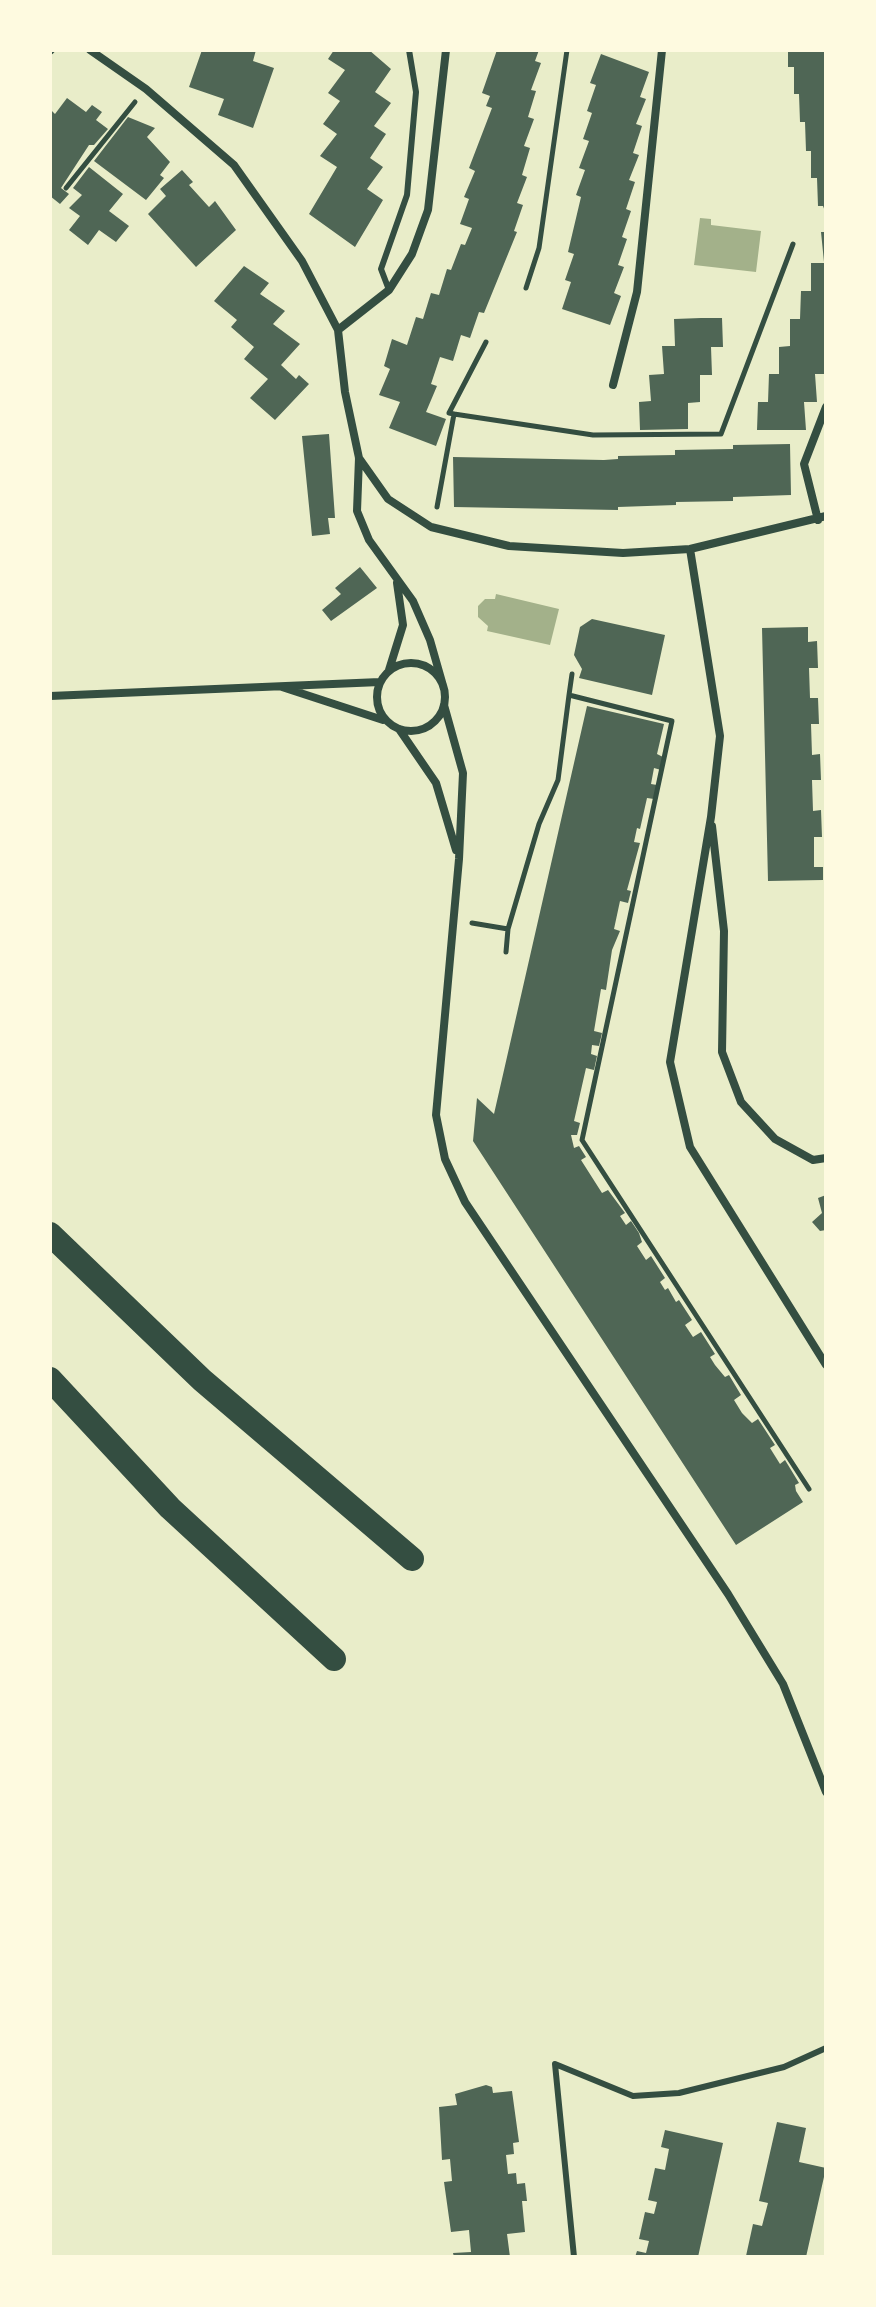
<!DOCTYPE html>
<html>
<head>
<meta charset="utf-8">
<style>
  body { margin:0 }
  #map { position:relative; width:876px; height:2307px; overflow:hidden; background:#e9edc9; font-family:"DejaVu Sans",sans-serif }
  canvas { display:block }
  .frame { position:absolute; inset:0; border:52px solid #fefae0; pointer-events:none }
</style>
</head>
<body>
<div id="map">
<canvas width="876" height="2307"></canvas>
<div class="frame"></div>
</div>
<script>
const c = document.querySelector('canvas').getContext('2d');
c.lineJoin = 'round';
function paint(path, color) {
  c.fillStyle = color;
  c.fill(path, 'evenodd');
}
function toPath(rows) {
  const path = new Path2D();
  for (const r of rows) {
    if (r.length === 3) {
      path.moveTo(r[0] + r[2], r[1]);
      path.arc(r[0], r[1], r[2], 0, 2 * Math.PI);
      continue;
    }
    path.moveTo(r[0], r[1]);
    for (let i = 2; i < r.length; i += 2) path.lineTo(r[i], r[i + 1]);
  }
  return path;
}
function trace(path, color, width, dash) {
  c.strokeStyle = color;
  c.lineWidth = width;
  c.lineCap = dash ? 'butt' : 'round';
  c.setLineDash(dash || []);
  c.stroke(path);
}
const water = toPath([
  [700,218,711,219,711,225,761,231,756,272,694,265],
  [496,594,559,609,550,645,487,631,488,626,478,617,478,606,485,599,495,599]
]);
const building = toPath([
  [202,50,256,50,253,61,274,68,253,128,218,115,224,99,189,87],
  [334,50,369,50,391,69,375,92,391,103,374,126,386,134,370,158,383,167,367,189,383,200,355,247,309,214,337,167,320,156,337,134,323,124,340,101,328,93,345,70,328,59],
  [497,50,539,50,535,61,541,63,531,90,536,91,528,117,534,119,524,146,530,148,522,175,527,177,517,203,523,205,514,231,517,232,484,313,479,312,470,338,461,335,453,361,440,357,431,384,437,386,426,412,446,419,436,446,389,428,400,402,379,395,390,369,384,366,392,339,407,345,416,317,423,319,431,293,439,295,447,269,451,270,461,244,465,245,472,228,460,224,469,199,464,197,475,171,469,168,492,108,486,106,490,96,482,93],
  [788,50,826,50,826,214,823,206,818,206,817,178,811,178,811,151,806,151,805,122,800,122,799,94,794,94,794,67,788,67],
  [601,54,649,72,640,97,646,99,636,124,642,126,633,153,639,155,629,180,635,182,626,209,631,211,622,237,627,239,618,265,624,267,614,293,621,296,610,325,562,309,571,282,565,280,574,254,568,252,581,197,576,195,585,170,579,168,589,141,583,139,592,113,587,111,596,85,590,83],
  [67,98,86,112,92,105,102,112,96,120,108,129,94,145,89,145,61,188,69,194,60,204,50,196,50,109,55,114],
  [128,117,155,128,147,137,170,162,160,175,164,178,146,200,94,161],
  [89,167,123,194,109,211,129,226,116,242,99,230,88,245,69,230,80,216,69,208,82,195,73,188],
  [182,170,193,182,189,185,209,207,215,201,236,230,196,267,148,214,166,196,160,189],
  [821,232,826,232,826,262,824,262],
  [811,263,826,263,826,374,815,374,817,402,804,402,806,430,757,430,758,402,768,402,769,374,779,374,779,347,790,346,790,319,800,319,801,291,811,291],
  [244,266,269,283,260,294,285,311,273,324,300,344,281,365,296,379,299,375,309,384,275,420,250,398,268,379,244,359,254,347,231,327,237,320,214,301],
  [701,318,722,318,723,347,711,347,712,375,700,375,700,402,688,403,688,429,640,430,639,402,651,401,649,375,664,374,662,346,675,346,674,319],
  [329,434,335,518,328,518,330,534,312,536,302,436],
  [790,444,791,495,733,497,733,501,676,502,676,505,618,507,618,510,454,507,453,457,604,460,618,459,618,456,675,455,675,450,733,449,733,445],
  [360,567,377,588,331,621,322,610,341,594,335,588],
  [592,619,665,635,652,695,579,678,582,669,574,655,580,627],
  [808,627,808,642,817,641,818,668,809,668,810,698,818,698,819,724,811,724,812,755,820,754,821,780,812,780,813,811,821,810,822,837,814,837,814,867,823,867,823,880,768,881,762,628],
  [587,706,664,724,657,754,663,757,661,770,654,768,651,784,657,785,654,799,647,798,640,829,637,828,634,842,640,843,627,890,631,891,628,903,620,901,614,929,620,931,612,950,606,990,601,989,594,1031,602,1033,599,1046,592,1045,591,1054,597,1056,594,1070,586,1068,574,1121,580,1123,577,1135,571,1135,574,1148,579,1146,586,1157,581,1160,602,1193,608,1190,625,1213,620,1216,626,1225,631,1221,639,1233,642,1242,637,1246,646,1260,651,1256,665,1278,660,1282,665,1290,668,1288,676,1302,679,1300,692,1320,685,1325,693,1337,701,1332,715,1354,710,1357,715,1365,725,1377,729,1375,741,1395,734,1400,742,1413,752,1423,758,1419,775,1445,770,1448,780,1464,785,1460,799,1483,795,1485,796,1491,803,1502,736,1545,473,1141,477,1098,494,1114],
  [826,1195,826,1230,820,1231,812,1222,822,1213,818,1198],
  [486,2085,492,2087,493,2093,512,2091,519,2142,513,2143,514,2154,506,2155,508,2174,516,2173,517,2184,525,2183,527,2201,522,2201,525,2232,507,2234,510,2257,454,2257,453,2253,471,2252,469,2230,451,2232,444,2182,452,2181,450,2159,442,2160,439,2107,457,2105,455,2094],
  [777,2122,806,2128,799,2162,826,2168,806,2257,746,2256,753,2224,762,2226,768,2203,759,2201],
  [665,2130,723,2143,698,2257,635,2257,637,2251,646,2253,649,2241,639,2239,645,2212,654,2214,657,2202,648,2200,655,2168,665,2170,669,2149,661,2147]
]);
const path = toPath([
  [66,188,135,102],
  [526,288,539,248,567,50],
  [454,414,449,413,486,342],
  [437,507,454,414,593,435,721,434,793,244],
  [569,695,572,674],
  [472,923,508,929,539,824,558,780,569,695,672,721,582,1140,809,1489],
  [506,952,508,929]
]);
const service = toPath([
  [389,290,381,269,407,195,416,92,409,50],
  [574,2257,555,2064,633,2096,679,2093,784,2067,826,2048]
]);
const minor = toPath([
  [90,50,146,89,234,165,302,261,338,330,345,392,359,458,357,511,369,540,413,601,430,640,444,689],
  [50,51,51,50],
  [338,330,389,290,412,254,428,210,446,50],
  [613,385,637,292,662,50],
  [359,458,388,499,431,527,509,546,623,553,690,549,826,516],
  [818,520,804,464,826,407],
  [690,549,720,736,711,817,670,1062,690,1147,826,1365],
  [411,697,34],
  [389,670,403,625,397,583],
  [282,687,383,720],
  [50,696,380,682],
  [444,705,463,773,459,859,436,1115,445,1159,465,1202,728,1594,783,1684,826,1792],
  [399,729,436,783,456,850],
  [712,826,724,931,722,1052,741,1102,775,1139,813,1160,826,1158]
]);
const motorway = toPath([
  [50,1234,202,1380,412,1559],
  [50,1379,170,1508,334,1659]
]);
paint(water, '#a3b18a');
paint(building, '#4f6655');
trace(path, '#344e41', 5);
trace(service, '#344e41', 6);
trace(minor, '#344e41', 8);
trace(motorway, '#344e41', 24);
</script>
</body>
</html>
